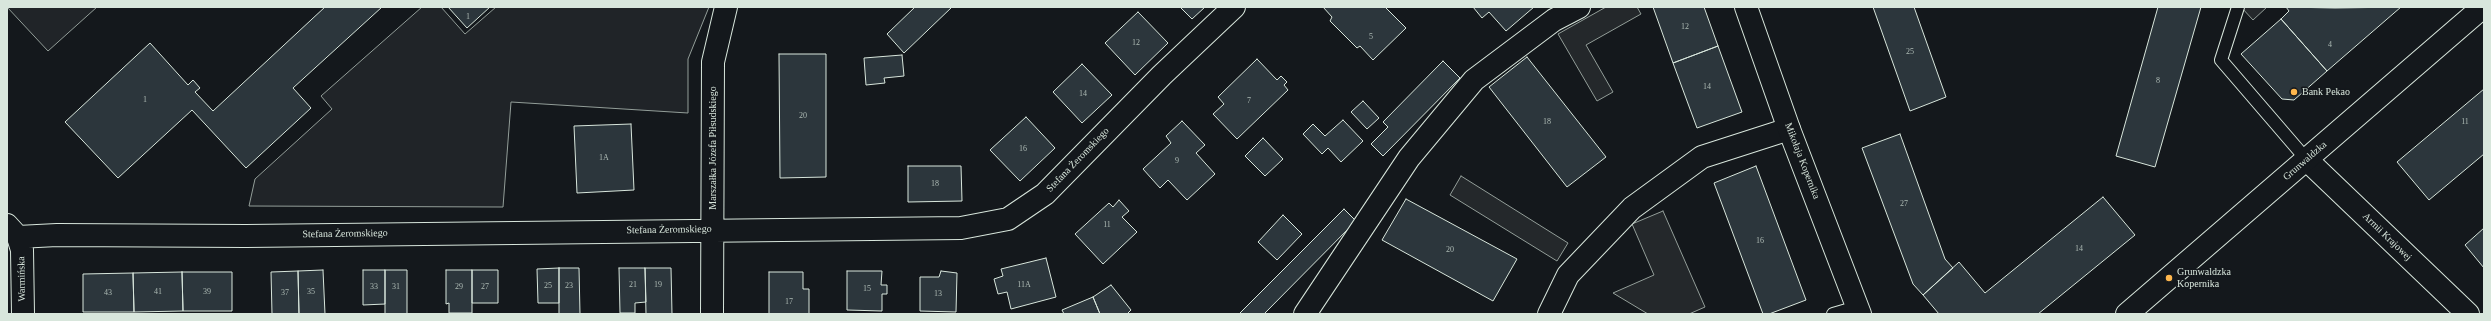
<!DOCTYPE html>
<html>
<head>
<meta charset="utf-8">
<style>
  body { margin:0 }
  #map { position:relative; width:2491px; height:321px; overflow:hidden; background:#14181c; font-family:Georgia,serif }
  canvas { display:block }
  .frame { position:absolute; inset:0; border:8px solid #d8e6dc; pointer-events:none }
</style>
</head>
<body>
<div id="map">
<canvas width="2491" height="321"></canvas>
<div class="frame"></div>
</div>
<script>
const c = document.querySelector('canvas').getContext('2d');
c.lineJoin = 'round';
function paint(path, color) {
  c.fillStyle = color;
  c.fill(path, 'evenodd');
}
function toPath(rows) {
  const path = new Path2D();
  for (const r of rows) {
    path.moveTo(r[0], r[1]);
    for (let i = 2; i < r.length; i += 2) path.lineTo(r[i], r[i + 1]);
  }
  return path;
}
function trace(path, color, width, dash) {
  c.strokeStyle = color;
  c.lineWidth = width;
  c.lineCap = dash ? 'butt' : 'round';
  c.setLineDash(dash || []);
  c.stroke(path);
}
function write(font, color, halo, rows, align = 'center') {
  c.font = font + ' Georgia,serif';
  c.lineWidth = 3;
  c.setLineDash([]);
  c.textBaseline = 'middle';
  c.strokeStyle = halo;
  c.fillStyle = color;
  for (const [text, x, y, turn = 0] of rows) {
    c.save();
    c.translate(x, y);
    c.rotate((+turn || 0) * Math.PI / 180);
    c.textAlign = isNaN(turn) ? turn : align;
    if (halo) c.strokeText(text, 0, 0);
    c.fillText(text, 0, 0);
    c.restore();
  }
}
const green = toPath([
  [7,7,97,7,48,51,7,7],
  [422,7,441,7,465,34,496,7,709,7,688,59,688,113,511,102,503,207,249,206,255,179,332,109,321,96,422,7]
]);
const parking = toPath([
  [1606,7,1637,7,1641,14,1586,45,1613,92,1597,101,1558,34,1606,7],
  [2241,7,2267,7,2253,20,2241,7],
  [1461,176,1568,243,1557,261,1450,195,1461,176],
  [1663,211,1705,307,1689,314,1648,314,1613,293,1654,275,1632,224,1663,211]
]);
const building = toPath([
  [325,7,382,7,293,88,311,108,246,168,192,110,118,178,65,122,150,43,188,85,193,80,200,88,195,92,213,111,325,7],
  [448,7,490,7,467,28,448,7],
  [915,7,952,7,904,53,887,34,915,7],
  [1180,7,1205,7,1192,19,1180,7],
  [1323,7,1385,7,1406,28,1373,60,1360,46,1357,48,1330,21,1332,17,1323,7],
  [1473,7,1534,7,1506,31,1489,12,1482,18,1473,7],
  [1653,7,1704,7,1718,46,1673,63,1653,7],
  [1873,7,1914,7,1946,97,1910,111,1873,7],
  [2158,7,2201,7,2155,167,2116,156,2158,7],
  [2286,7,2335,8,2401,7,2327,71,2281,19,2289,11,2286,7],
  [1138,12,1168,43,1135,75,1105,43,1138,12],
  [2281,19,2327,71,2294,100,2282,99,2241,54,2281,19],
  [1718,46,1742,112,1697,128,1673,63,1718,46],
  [779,54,826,54,826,177,780,178,779,54],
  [902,55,904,76,884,78,885,83,866,85,864,58,902,55],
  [1527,57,1606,157,1567,187,1489,87,1527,57],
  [1257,59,1277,80,1281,76,1287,82,1284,85,1288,90,1237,139,1213,114,1224,104,1218,97,1257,59],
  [1443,61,1460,78,1383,156,1371,144,1388,127,1383,122,1443,61],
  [1082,64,1112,95,1082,123,1053,92,1082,64],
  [2484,89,2484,154,2429,200,2397,162,2484,89],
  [1363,101,1379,118,1367,129,1351,112,1363,101],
  [1026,117,1055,148,1020,181,990,150,1026,117],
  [1343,120,1363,141,1341,162,1328,148,1322,154,1303,134,1313,124,1325,136,1343,120],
  [1182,121,1205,145,1196,153,1215,174,1187,200,1168,180,1160,188,1143,169,1171,143,1166,136,1182,121],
  [631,124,634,190,577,193,574,126,631,124],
  [1900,134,1945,259,1953,268,1923,295,1913,284,1862,148,1900,134],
  [1263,138,1283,159,1265,176,1245,156,1263,138],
  [908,166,961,166,962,201,908,202,908,166],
  [1756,166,1806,300,1769,314,1763,314,1714,183,1756,166],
  [2103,197,2135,235,2038,314,1939,314,1923,295,1959,262,1985,293,2103,197],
  [1406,199,1517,259,1493,301,1382,240,1406,199],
  [1119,200,1129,211,1122,217,1137,232,1103,264,1075,234,1109,203,1113,207,1119,200],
  [1344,209,1356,221,1264,314,1239,314,1344,209],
  [1283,215,1302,234,1277,260,1258,242,1283,215],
  [2484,228,2484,268,2465,245,2484,228],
  [1046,258,1056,297,1011,309,1007,292,998,294,994,279,1003,276,1001,269,1046,258],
  [559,268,579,268,580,314,559,314,559,268],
  [559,268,559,303,538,303,537,269,559,268],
  [619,268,645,268,646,302,635,303,635,313,620,313,619,268],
  [645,268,671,268,672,314,646,314,645,268],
  [323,270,325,314,299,314,298,271,323,270],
  [363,270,385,270,385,304,363,305,363,270],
  [385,270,407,270,407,314,385,314,385,270],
  [446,270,472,270,472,313,449,313,449,303,446,304,446,270],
  [472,270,498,270,498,303,472,303,472,270],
  [298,271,299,314,272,314,271,272,298,271],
  [847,271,882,271,881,285,887,285,887,294,882,294,882,311,847,310,847,271],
  [941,271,957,273,956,312,920,311,920,277,939,277,941,271],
  [182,272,232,272,232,311,183,311,182,272],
  [182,272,183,311,134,312,133,273,182,272],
  [769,272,803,272,803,289,809,289,809,314,769,314,769,272],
  [133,273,134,312,83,312,83,274,133,273],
  [1111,285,1131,310,1127,314,1100,314,1093,297,1111,285],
  [1093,297,1100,314,1064,314,1062,310,1093,297]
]);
const service = toPath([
  [2238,7,2221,60,2307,160],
  [1833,314,1857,307]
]);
const minor = toPath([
  [2307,160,2468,314],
  [7,225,18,237,22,250,23,314],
  [18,237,57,235,246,236,961,228,1008,219,1045,194,1162,75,1234,7],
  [712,314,713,62,726,7],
  [1305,314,1409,158,1474,80,1554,20,1579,7],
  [1549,314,1568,275,1632,208,1702,157,1789,129]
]);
const tertiary = toPath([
  [1746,7,1789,129,1860,314],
  [2127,314,2483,7]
]);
const markers = [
  [2294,92,4,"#ffb74d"],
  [2169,278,4,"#ffb74d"]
];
const numberNames = [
  ["1",468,17],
  ["12",1685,27],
  ["5",1371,37],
  ["12",1136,43],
  ["4",2330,45],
  ["25",1910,52],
  ["8",2158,81],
  ["14",1707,87],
  ["14",1083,94],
  ["1",145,100],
  ["7",1249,101],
  ["20",803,116],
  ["18",1547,122],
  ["11",2465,122],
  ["16",1023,149],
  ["1A",604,158],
  ["9",1177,161],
  ["18",935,184],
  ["27",1904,204],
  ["11",1107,225],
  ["16",1760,241],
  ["14",2079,249],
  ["20",1450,250],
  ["21",633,285],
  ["19",658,285],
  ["11A",1024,285],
  ["25",548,286],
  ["23",569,286],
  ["33",374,287],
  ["31",396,287],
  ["29",459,287],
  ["27",485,287],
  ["15",867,289],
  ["41",158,292],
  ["39",207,292],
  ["35",311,292],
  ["43",108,293],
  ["37",285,293],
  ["13",938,294],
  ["17",789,302]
];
const poiNames = [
  ["Bank Pekao",2302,92],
  ["Grunwaldzka",2177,272],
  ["Kopernika",2177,284]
];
const streetNames = [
  ["Marszałka Józefa Piłsudskiego",713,148,-90],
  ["Stefana Żeromskiego",1078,160,-46],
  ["Mikołaja Kopernika",1802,161,69],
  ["Grunwaldzka",2305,161,-41],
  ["Stefana Żeromskiego",669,230,-1],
  ["Stefana Żeromskiego",345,234,-1],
  ["Armii Krajowej",2387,237,44],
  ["Warmińska",22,279,-91]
];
paint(green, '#202428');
trace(green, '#939e99', 1);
paint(parking, '#24282b');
trace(parking, '#939e99', 1);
paint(building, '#2c363c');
trace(building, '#d8e6dc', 1);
trace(service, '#d8e6dc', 14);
trace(minor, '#d8e6dc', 24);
trace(tertiary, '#d8e6dc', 24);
trace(service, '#14181c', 12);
trace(minor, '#14181c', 22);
trace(tertiary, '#14181c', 22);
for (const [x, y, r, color] of markers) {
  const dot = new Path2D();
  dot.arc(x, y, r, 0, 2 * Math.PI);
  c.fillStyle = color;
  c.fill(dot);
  trace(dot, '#14181c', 1.5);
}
write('8px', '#adbab4', null, numberNames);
write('10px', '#d8e6dc', '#14181c', poiNames, 'left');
write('10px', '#d8e6dc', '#14181c', streetNames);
</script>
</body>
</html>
